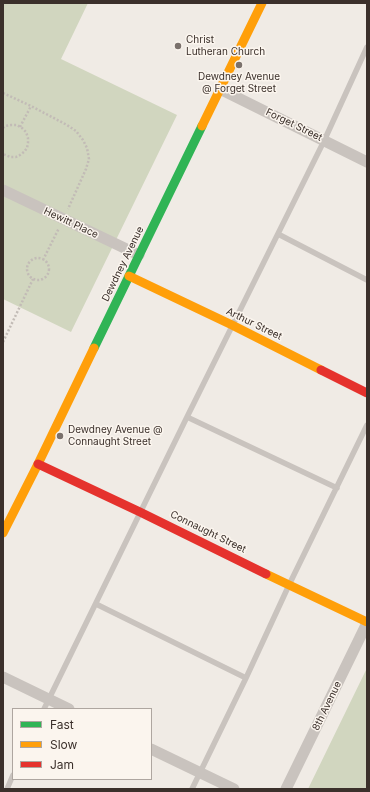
<!DOCTYPE html>
<html>
<head>
<meta charset="utf-8">
<style>
  body { margin:0 }
  #map { position:relative; width:370px; height:792px; overflow:hidden; background:#f0ebe5; font-family:Inter,sans-serif }
  canvas { display:block }
  .frame { position:absolute; inset:0; border:4px solid #3b302b; pointer-events:none }
  .legend { position:absolute; left:12px; top:708px; width:140px; height:72px; box-sizing:border-box; background:#fbf5ee; border:1px solid #aea6a0; margin:0; padding:5px 7px; list-style:none; font-size:12px; color:#3b302b }
  .legend li { display:flex; align-items:center; gap:8px; height:20px }
  .legend b { width:20px; border:1px solid #aea6a0 }
</style>
</head>
<body>
<div id="map">
<canvas width="370" height="792"></canvas>
<div class="frame"></div>
<ul class="legend">
<li><b style="height:5px;background:#30b455"></b>Fast</li>
<li><b style="height:5px;background:#ff9f0a"></b>Slow</li>
<li><b style="height:5px;background:#e5322d"></b>Jam</li>
</ul>
</div>
<script>
const c = document.querySelector('canvas').getContext('2d');
c.lineJoin = 'round';
function paint(path, color) {
  c.fillStyle = color;
  c.fill(path, 'evenodd');
}
function toPath(rows) {
  const path = new Path2D();
  for (const r of rows) {
    if (r.length === 3) {
      path.moveTo(r[0] + r[2], r[1]);
      path.arc(r[0], r[1], r[2], 0, 2 * Math.PI);
      continue;
    }
    path.moveTo(r[0], r[1]);
    for (let i = 2; i < r.length; i += 2) path.lineTo(r[i], r[i + 1]);
  }
  return path;
}
function trace(path, color, width, dash) {
  c.strokeStyle = color;
  c.lineWidth = width;
  c.lineCap = dash ? 'butt' : 'round';
  c.setLineDash(dash || []);
  c.stroke(path);
}
function write(font, color, halo, rows, align = 'center') {
  c.font = font + ' Inter,sans-serif';
  c.lineWidth = 3;
  c.setLineDash([]);
  c.textBaseline = 'middle';
  c.strokeStyle = halo;
  c.fillStyle = color;
  for (const [text, x, y, turn = 0] of rows) {
    c.save();
    c.translate(x, y);
    c.rotate((+turn || 0) * Math.PI / 180);
    c.textAlign = isNaN(turn) ? turn : align;
    if (halo) c.strokeText(text, 0, 0);
    c.fillText(text, 0, 0);
    c.restore();
  }
}
const green = toPath([
  [3,3,88,3,61,59,177,115,71,332,3,299],
  [367,668,367,789,308,789]
]);
const path = toPath([
  [3,93,31,106,67,125,76,131,83,140,87,148,89,159,86,169,68,209],
  [20,127,31,106],
  [3,128,5,126,11,125,17,125,22,128,26,132,28,138,28,143,27,148,24,152,20,155,16,157,10,157,3,154],
  [38,269,11],
  [43,260,59,228],
  [3,342,33,279]
]);
const lane = toPath([
  [278,234,367,280],
  [187,417,337,488],
  [96,604,246,678],
  [44,709,187,417,324,141,367,47],
  [7,789,13,775],
  [192,789,246,678,289,585,367,425]
]);
const street = toPath([
  [220,89,367,162],
  [3,190,139,255],
  [3,677,69,709],
  [151,749,234,789],
  [286,789,367,623]
]);
const fast = toPath([
  [94,348,202,126]
]);
const slow = toPath([
  [202,126,262,3],
  [129,276,232,325,321,370],
  [3,533,38,464,94,348],
  [266,574,367,622]
]);
const jam = toPath([
  [321,370,367,393],
  [38,464,140,512,266,574]
]);
const markers = [
  [178,46,4,"#7a716c"],
  [239,65,4,"#7a716c"],
  [60,436,4,"#7a716c"]
];
const poiNames = [
  ["Christ",186,40],
  ["Lutheran Church",186,52],
  ["Dewdney Avenue",239,77,"center"],
  ["@ Forget Street",239,89,"center"],
  ["Dewdney Avenue @",68,430],
  ["Connaught Street",68,442]
];
const streetNames = [
  ["Forget Street",294,125,26],
  ["Hewitt Place",71,223,25],
  ["Dewdney Avenue",123,264,-64],
  ["Arthur Street",254,324,26],
  ["Connaught Street",208,532,26],
  ["8th Avenue",327,706,-64]
];
paint(green, '#d1d6bf');
trace(path, '#c2bbb6', 2.5, [2, 2]);
trace(lane, '#c9c3be', 5.5);
trace(street, '#c9c3be', 11);
trace(fast, '#30b455', 9);
trace(slow, '#ff9f0a', 9);
trace(jam, '#e5322d', 9);
for (const [x, y, r, color] of markers) {
  const dot = new Path2D();
  dot.arc(x, y, r, 0, 2 * Math.PI);
  c.fillStyle = color;
  c.fill(dot);
  trace(dot, '#fbf5ee', 1.5);
}
write('10px', '#3b302b', '#fbf5ee', poiNames, 'left');
write('10px', '#3b302b', '#fbf5ee', streetNames);
</script>
</body>
</html>
